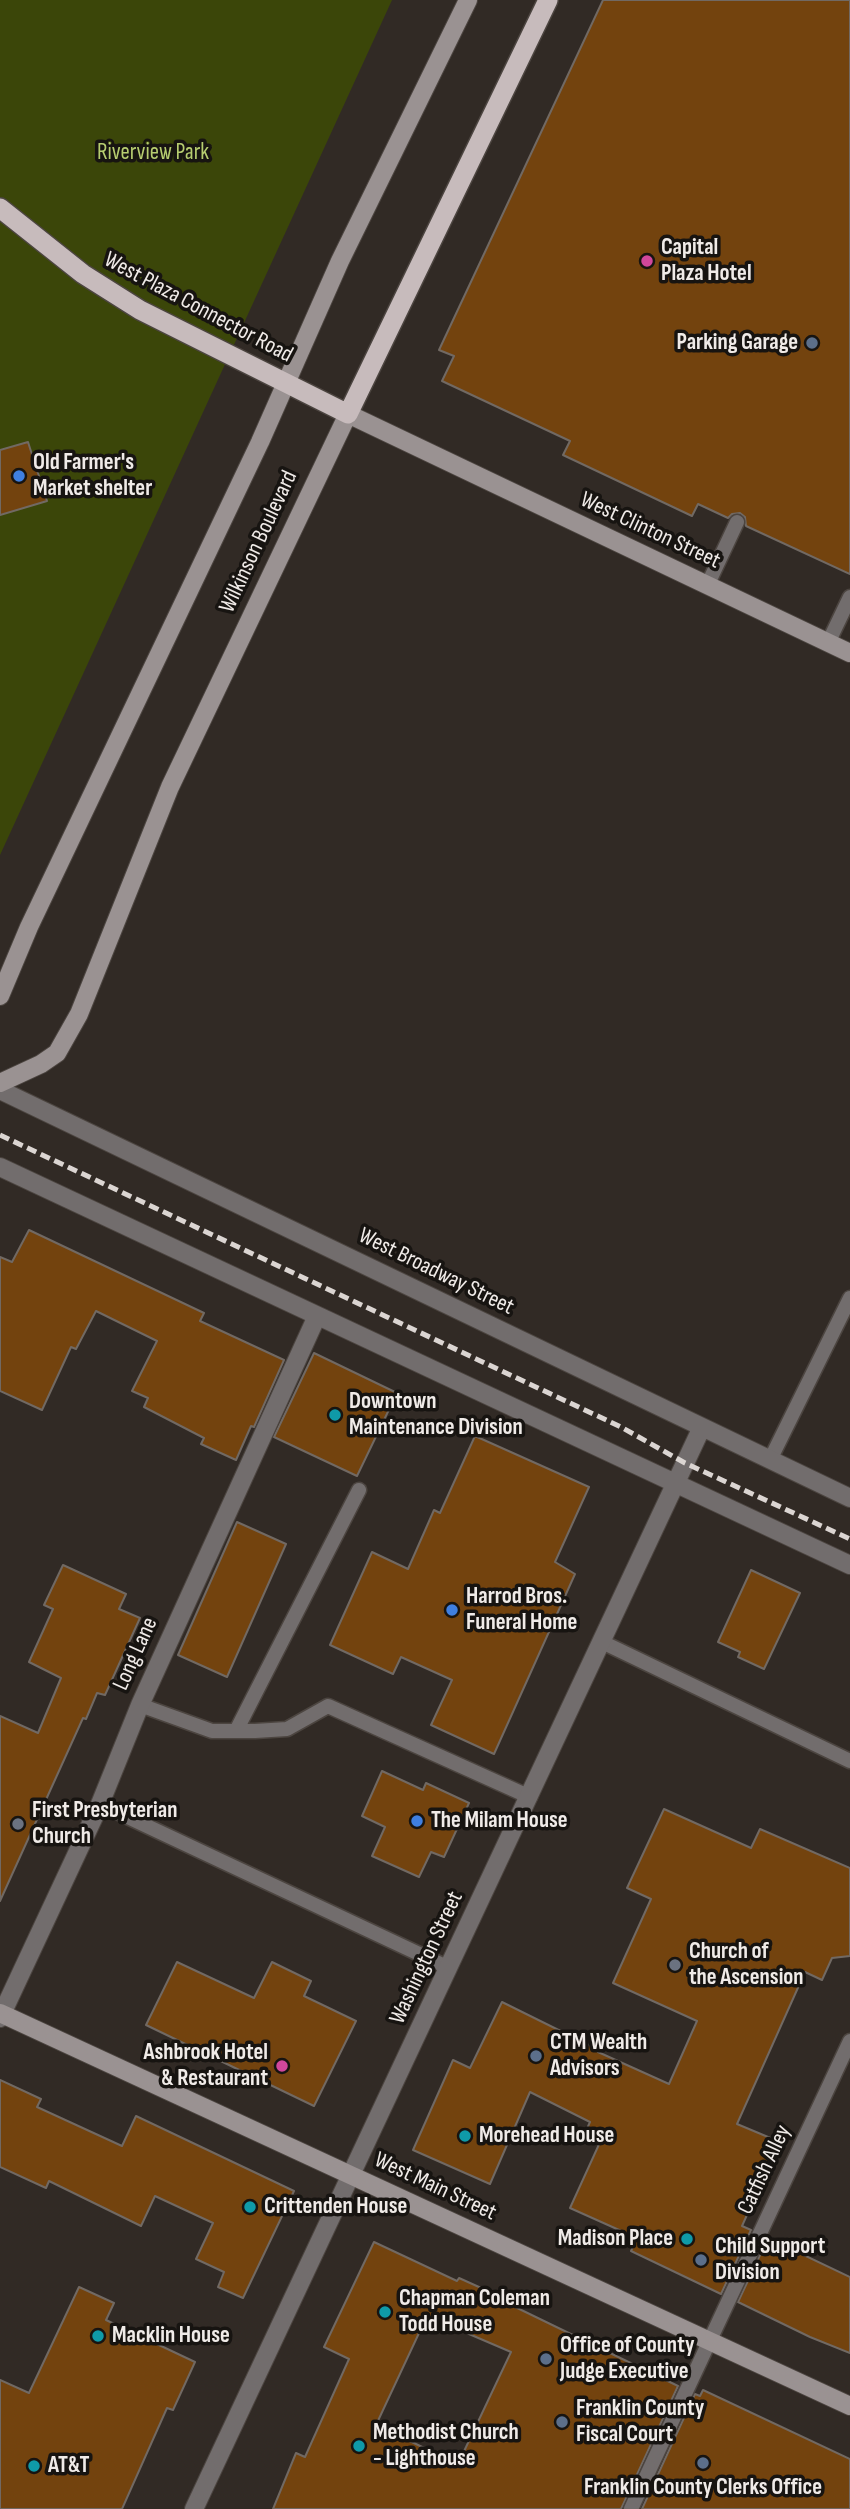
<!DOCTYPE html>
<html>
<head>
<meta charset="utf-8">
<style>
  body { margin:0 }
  canvas { display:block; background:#312a25 }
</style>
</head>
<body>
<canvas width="850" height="2509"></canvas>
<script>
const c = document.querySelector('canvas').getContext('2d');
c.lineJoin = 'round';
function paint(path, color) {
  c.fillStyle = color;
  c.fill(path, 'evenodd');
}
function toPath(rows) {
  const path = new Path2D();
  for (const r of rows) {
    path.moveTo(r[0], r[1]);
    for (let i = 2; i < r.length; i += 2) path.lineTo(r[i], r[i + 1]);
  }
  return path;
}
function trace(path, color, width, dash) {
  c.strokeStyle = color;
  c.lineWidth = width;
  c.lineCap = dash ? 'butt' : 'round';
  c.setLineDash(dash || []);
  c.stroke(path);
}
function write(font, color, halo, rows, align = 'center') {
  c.font = font + ' "Sofia Sans Condensed",sans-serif';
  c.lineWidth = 7;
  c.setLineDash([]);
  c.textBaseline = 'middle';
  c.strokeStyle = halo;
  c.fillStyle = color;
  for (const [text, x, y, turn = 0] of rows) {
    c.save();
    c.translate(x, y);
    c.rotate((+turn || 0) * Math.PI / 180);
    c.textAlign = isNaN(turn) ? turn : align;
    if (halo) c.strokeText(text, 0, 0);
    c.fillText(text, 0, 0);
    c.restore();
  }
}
const green = toPath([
  [0,0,392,0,0,855]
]);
const building = toPath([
  [603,0,850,0,850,574,746,526,745,517,740,513,732,514,728,518,698,504,692,516,563,455,570,441,442,381,454,356,439,350,603,0],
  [28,442,47,501,0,515,0,450,28,442],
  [29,1230,204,1313,200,1321,284,1360,254,1427,251,1426,236,1460,201,1444,204,1438,144,1407,148,1398,132,1391,157,1341,96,1311,76,1349,71,1347,42,1410,0,1391,0,1257,12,1262,29,1230],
  [314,1353,397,1393,357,1476,274,1437,314,1353],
  [475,1436,589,1487,555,1562,575,1574,494,1754,431,1725,452,1680,401,1657,393,1674,330,1645,372,1552,408,1569,434,1510,440,1513,475,1436],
  [237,1522,286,1544,227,1677,178,1655,237,1522],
  [63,1565,126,1594,119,1609,140,1618,105,1695,97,1693,86,1719,83,1718,0,1901,0,1716,38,1733,61,1678,29,1662,53,1609,44,1605,63,1565],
  [751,1570,800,1593,764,1669,738,1657,740,1652,718,1642,751,1570],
  [382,1771,423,1790,426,1783,469,1803,444,1857,431,1852,419,1877,372,1856,385,1827,362,1816,382,1771],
  [664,1809,751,1848,760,1829,850,1868,850,1956,832,1958,822,1980,805,1972,737,2124,780,2142,742,2226,751,2230,721,2294,631,2251,637,2238,570,2208,601,2140,585,2133,590,2122,530,2092,490,2184,413,2150,453,2060,470,2068,502,2002,599,2050,598,2052,669,2084,697,2021,613,1983,651,1899,627,1888,664,1809],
  [177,1962,254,1998,272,1962,311,1981,304,1996,356,2021,314,2106,146,2025,177,1962],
  [0,2080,41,2099,37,2107,122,2146,136,2116,294,2191,243,2298,218,2287,224,2272,196,2259,213,2223,155,2196,141,2226,49,2181,46,2188,0,2167,0,2080],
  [768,2238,850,2277,850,2353,810,2337,738,2302,768,2238],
  [374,2242,457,2281,459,2278,510,2301,509,2304,678,2386,621,2509,273,2509,296,2453,305,2457,349,2359,324,2347,374,2242],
  [427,2316,511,2352,458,2464,376,2425,427,2316],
  [79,2287,114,2303,106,2320,195,2362,173,2410,167,2408,122,2509,0,2509,0,2380,29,2393,79,2287],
  [703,2390,850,2459,850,2509,642,2509,695,2394,700,2396,703,2390]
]);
const service = toPath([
  [707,586,737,522],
  [828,643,850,597],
  [770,1460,850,1298],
  [602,1642,850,1761],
  [140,1705,212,1731,255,1731,287,1729,328,1706,530,1797],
  [236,1731,359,1490],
  [100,1804,449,1968],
  [631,2509,850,2041]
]);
const minor = toPath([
  [0,1090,850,1498],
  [0,1167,850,1565],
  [0,2018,100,1804,140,1705,317,1316],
  [194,2509,702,1427]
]);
const secondary = toPath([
  [0,996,29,927,260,442,340,261,468,0],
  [0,1083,41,1064,57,1053,79,1014,170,787,348,414,850,653],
  [0,2013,850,2406]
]);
const trunk = toPath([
  [0,208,83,274,140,310,348,414,548,0]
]);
const rail = toPath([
  [0,1135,621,1427,685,1463,850,1539]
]);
const markers = [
  [647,261,7,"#d1479c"],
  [812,343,7,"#5c6f8a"],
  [19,476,7,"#3f7fe0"],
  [335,1415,7,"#0f9aa8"],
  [452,1610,7,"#3f7fe0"],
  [417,1821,7,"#3f7fe0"],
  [18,1824,7,"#6b7280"],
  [675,1965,7,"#6b7280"],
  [536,2056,7,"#5c6f8a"],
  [282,2066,7,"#d1479c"],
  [465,2136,7,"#0f9aa8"],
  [250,2207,7,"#0f9aa8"],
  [687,2239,7,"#0f9aa8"],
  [701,2260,7,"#5c6f8a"],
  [385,2312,7,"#0f9aa8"],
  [98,2336,7,"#0f9aa8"],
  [546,2359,7,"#5c6f8a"],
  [562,2422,7,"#5c6f8a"],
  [359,2446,7,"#0f9aa8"],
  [703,2463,7,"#5c6f8a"],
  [34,2466,7,"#0f9aa8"]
];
const parkNames = [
  ["Riverview Park",153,153]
];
const poiNames = [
  ["Capital",661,248],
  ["Plaza Hotel",661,274],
  ["Parking Garage",798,343,"right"],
  ["Old Farmer's",33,463],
  ["Market shelter",33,489],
  ["Downtown",349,1402],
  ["Maintenance Division",349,1428],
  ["Harrod Bros.",466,1597],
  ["Funeral Home",466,1623],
  ["First Presbyterian",32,1811],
  ["Church",32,1837],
  ["The Milam House",431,1821],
  ["Church of",689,1952],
  ["the Ascension",689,1978],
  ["CTM Wealth",550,2043],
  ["Advisors",550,2069],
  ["Ashbrook Hotel",268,2053,"right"],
  ["& Restaurant",268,2079,"right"],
  ["Morehead House",479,2136],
  ["Crittenden House",264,2207],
  ["Madison Place",673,2239,"right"],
  ["Child Support",715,2247],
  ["Division",715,2273],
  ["Chapman Coleman",399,2299],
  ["Todd House",399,2325],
  ["Macklin House",112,2336],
  ["Office of County",560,2346],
  ["Judge Executive",560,2372],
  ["Franklin County",576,2409],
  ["Fiscal Court",576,2435],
  ["Methodist Church",373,2433],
  ["- Lighthouse",373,2459],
  ["AT&T",48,2466],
  ["Franklin County Clerks Office",703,2488,"center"]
];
const streetNames = [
  ["West Plaza Connector Road",198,308,28],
  ["West Clinton Street",650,531,25],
  ["Wilkinson Boulevard",259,542,-65],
  ["West Broadway Street",436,1272,26],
  ["Long Lane",136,1654,-66],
  ["Washington Street",427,1958,-65],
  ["Catfish Alley",765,2170,-65],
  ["West Main Street",435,2187,25]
];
paint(green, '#3b4609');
paint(building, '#73430e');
trace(building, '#716963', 2);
trace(service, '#4c4540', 17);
trace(minor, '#4c4540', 20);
trace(secondary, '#4c4540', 20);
trace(trunk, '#4c4540', 22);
trace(service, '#726d6d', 14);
trace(minor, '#726d6d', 18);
trace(secondary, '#9a9292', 18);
trace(trunk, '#c7bbbc', 19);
trace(rail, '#dbd5d2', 5, [10, 5]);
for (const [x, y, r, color] of markers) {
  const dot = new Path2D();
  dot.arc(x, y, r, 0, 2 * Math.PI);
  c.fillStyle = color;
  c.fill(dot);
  trace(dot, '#171411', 2.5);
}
write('23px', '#b7cd70', '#171411', parkNames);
write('bold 23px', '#f0ebe8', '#171411', poiNames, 'left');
write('23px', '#f0ebe8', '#171411', streetNames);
</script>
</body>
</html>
